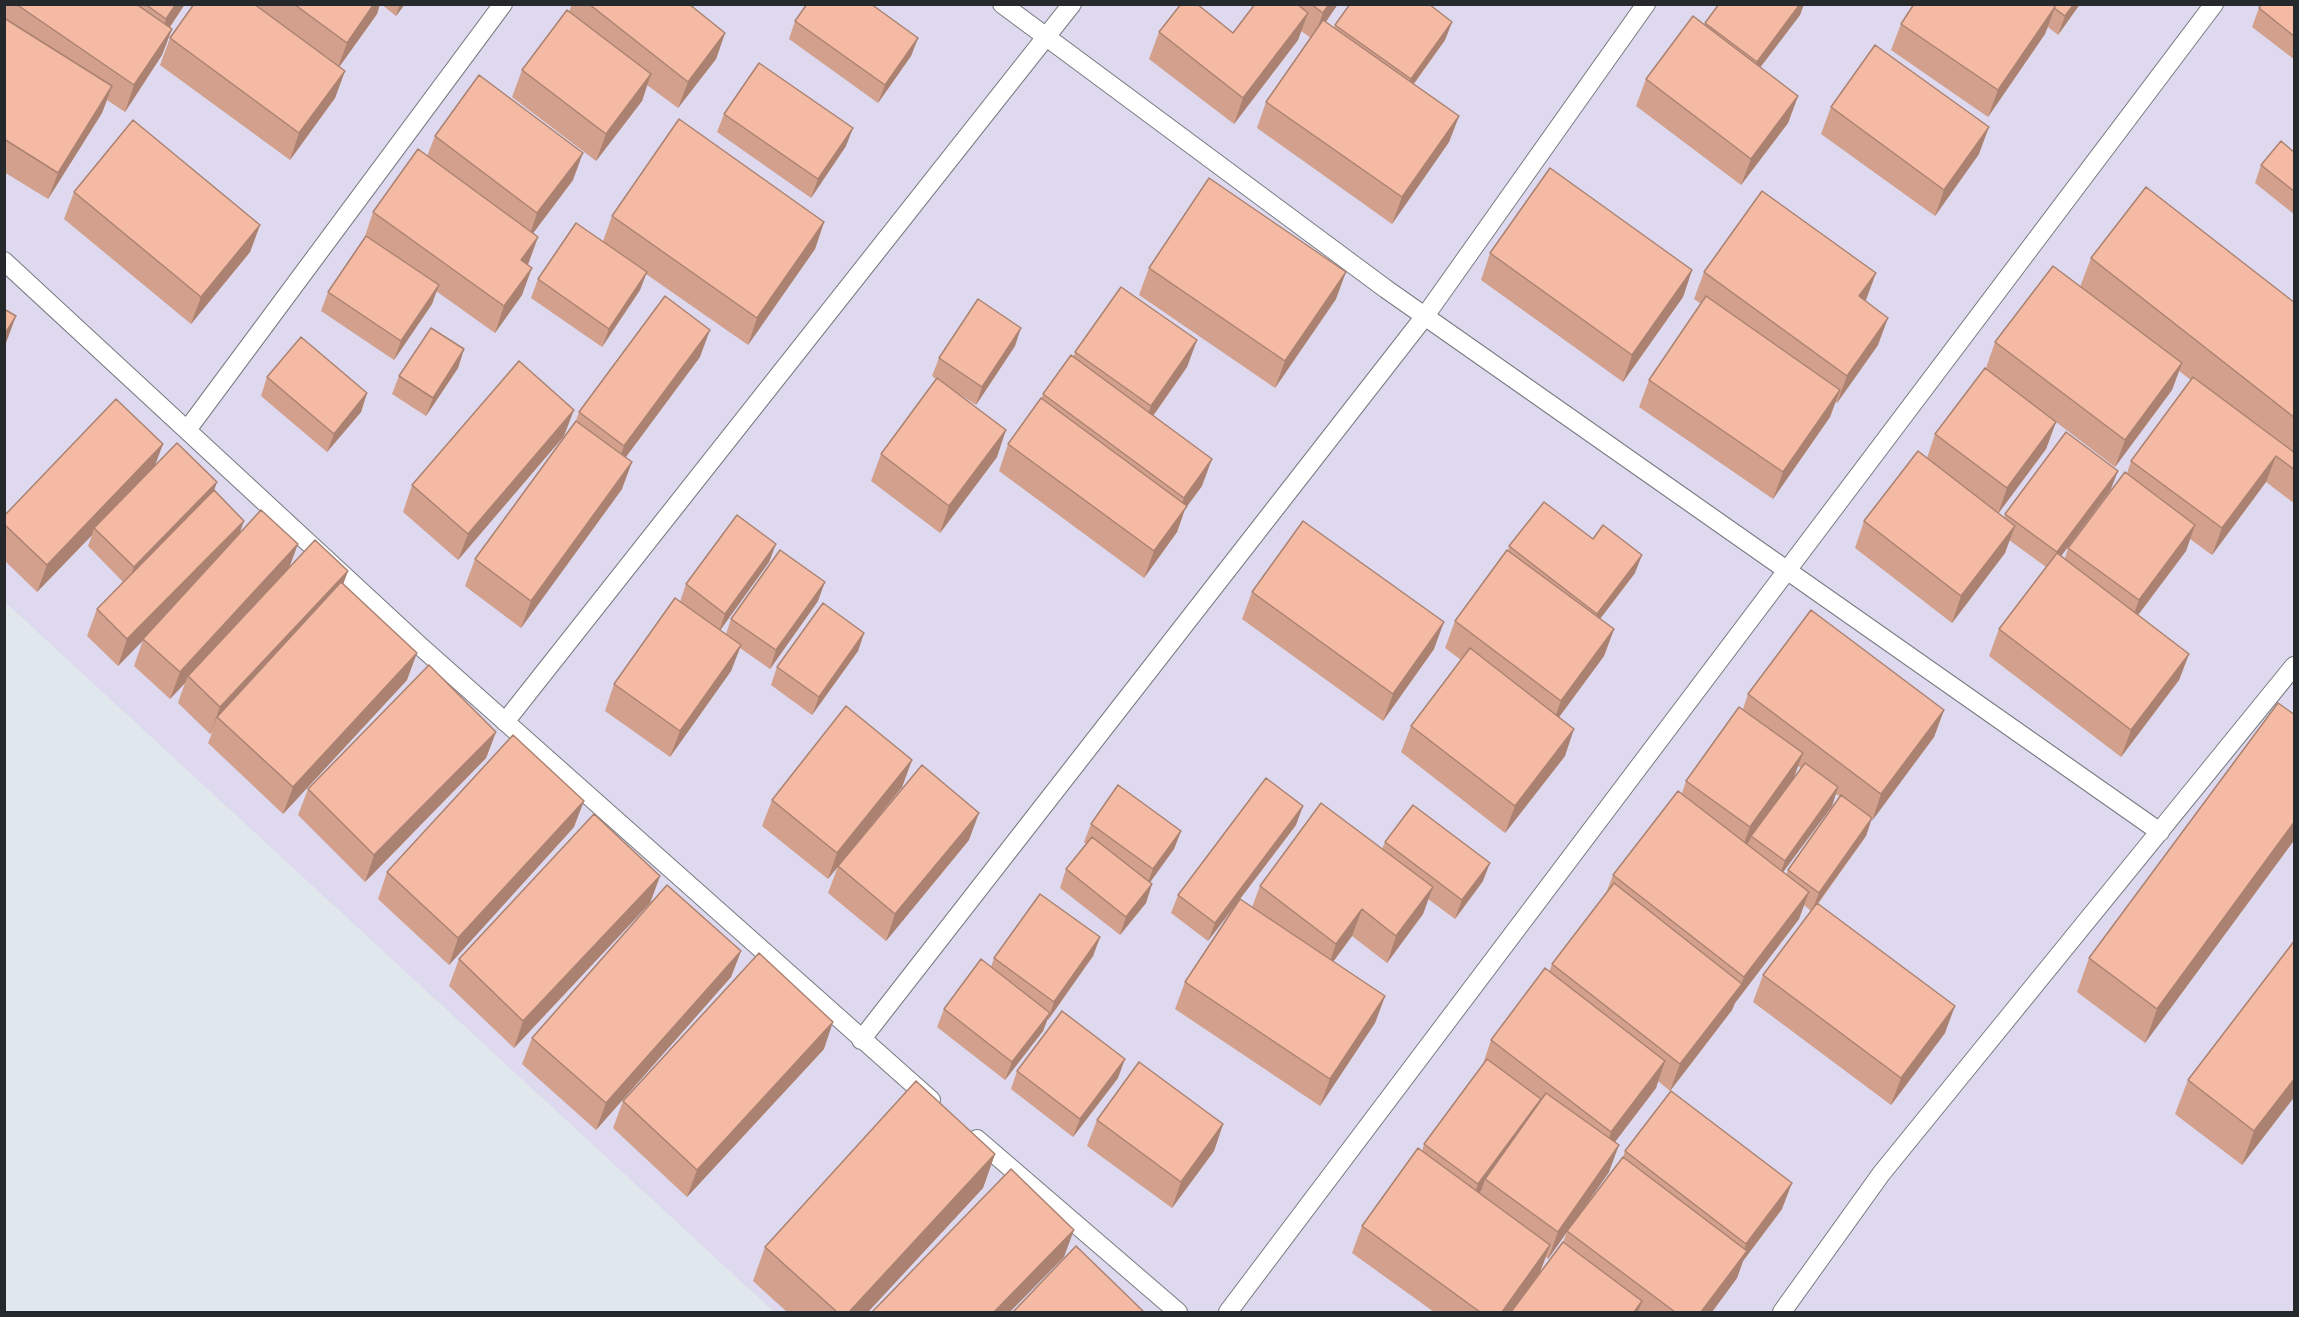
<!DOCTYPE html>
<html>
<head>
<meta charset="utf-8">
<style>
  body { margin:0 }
  #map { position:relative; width:2299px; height:1317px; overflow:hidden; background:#e0e8ed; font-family:"Work Sans",sans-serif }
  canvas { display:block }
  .frame { position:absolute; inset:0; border:6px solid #26292b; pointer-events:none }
</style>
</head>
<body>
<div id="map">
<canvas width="2299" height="1317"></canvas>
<div class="frame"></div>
</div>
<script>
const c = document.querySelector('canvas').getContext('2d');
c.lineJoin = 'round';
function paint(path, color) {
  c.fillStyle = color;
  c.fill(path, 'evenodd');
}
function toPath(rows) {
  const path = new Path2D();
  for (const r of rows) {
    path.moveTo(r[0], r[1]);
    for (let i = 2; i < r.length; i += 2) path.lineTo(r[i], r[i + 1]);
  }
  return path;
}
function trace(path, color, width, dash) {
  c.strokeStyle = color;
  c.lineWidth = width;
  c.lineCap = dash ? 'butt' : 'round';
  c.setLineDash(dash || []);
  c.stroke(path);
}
const industrial = toPath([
  [4,5,2294,5,2294,1312,774,1312,5,602]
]);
const lane = toPath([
  [1002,4,1386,289,2160,832],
  [4,261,419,645,931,1100],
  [187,430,503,4],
  [505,722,1072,4],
  [861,1040,1425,316,1646,4],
  [977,1139,1178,1312],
  [1228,1312,2214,4],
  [1782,1312,1881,1174,2294,666]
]);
const wall = toPath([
  [4,4,185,4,170,27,172,29,162,55,125,112,107,100,102,113,48,199,4,172],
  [194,4,380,4,377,14,339,67,345,71,335,98,290,160,160,65,170,38],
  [381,4,405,4,396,16],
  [572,4,689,4,725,33,716,59,678,108,647,85,642,101,596,161,512,97,522,70,569,12],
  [1255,4,1338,4,1326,22,1334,28,1335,25,1452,22,1445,40,1414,84,1459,116,1449,142,1392,224,1257,128,1266,102,1311,38,1301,31,1298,40,1234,124,1149,59,1159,32,1233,33],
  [1719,4,1804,4,1800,15,1760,67,1798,96,1788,123,1741,185,1636,106,1646,79,1705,25],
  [1914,4,2080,4,2058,35,2048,27,2045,34,1988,117,1891,50,1901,24],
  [2295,4,2295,60,2252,27,2259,8],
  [795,21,918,38,911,56,878,103,789,39],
  [1831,107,1979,154,1935,216,1821,134],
  [724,114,846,146,811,198,717,132],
  [435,136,573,180,533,233,538,237,528,265,522,295,495,333,436,291,432,304,394,360,321,311,328,292,364,239,373,212,427,156],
  [2295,153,2295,215,2255,183,2261,165],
  [74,192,260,225,250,252,191,324,64,219],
  [612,216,824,222,815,249,748,345,646,274,640,290,602,347,531,298,538,279,603,241],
  [1490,253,1692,270,1683,297,1623,382,1481,280],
  [2091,258,2295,303,2295,504,2266,482,2212,555,2190,539,2186,551,2138,615,2189,654,2179,680,2121,757,1989,656,1999,629,2046,567,2009,540,2005,553,1952,623,1855,548,1864,521,1927,458,1935,434,1986,368,1995,342,2080,287],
  [2179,371,2191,380,2131,461,2127,473,2068,548,2065,558,2061,556,2111,489,2005,514,2004,518,1998,513,2046,449,2056,422,2115,467,2172,390],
  [1149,268,1336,299,1275,388,1139,295],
  [1704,272,1865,301,1878,345,1837,403,1835,402,1830,417,1773,499,1639,407,1649,380,1701,304,1694,299],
  [1197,340,1187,367,1153,416,1202,486,1185,509,1177,532,1144,578,999,471,1008,444,1041,399,1043,394,1073,357,1075,352],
  [1015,346,976,405,962,396,997,457,940,533,871,481,881,454,936,379,932,376,939,358],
  [464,349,458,368,426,416,392,394,399,376],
  [700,357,626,457,622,489,521,628,465,586,475,559,575,423,579,412],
  [267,377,367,393,361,412,327,452,261,396],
  [564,436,458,560,403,512,412,485],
  [155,466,217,482,214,490,240,534,289,567,348,571,343,584,407,680,283,814,208,743,212,733,210,734,178,703,185,683,170,699,134,666,143,640,118,666,87,636,97,609,123,582,88,546,92,535,37,592,4,560,4,516],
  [776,544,769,562,720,630,726,634,731,619,818,601,770,669,740,648,731,671,670,757,605,711,614,684,680,602,686,584],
  [1509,546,1635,573,1600,619,1614,629,1604,656,1559,717,1565,756,1505,833,1401,752,1411,726,1461,660,1445,648,1455,621,1508,551],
  [1252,592,1434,649,1383,721,1242,619],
  [864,633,858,651,812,715,771,685,777,667],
  [1748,694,1944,710,1934,737,1871,820,1866,836,1818,904,1945,1033,1891,1105,1753,1002,1763,975,1811,911,1804,905,1799,919,1735,1003,1732,1010,1670,1091,1658,1081,1656,1088,1615,1142,1609,1172,1574,1222,1623,1157,1625,1151,1782,1209,1743,1261,1737,1278,1712,1312,1434,1312,1352,1253,1362,1226,1422,1151,1424,1144,1482,1067,1491,1040,1549,972,1552,964,1606,893,1613,875,1682,793,1686,781,1743,709],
  [1798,766,1801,768,1794,779],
  [1836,794,1840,797,1788,870,1786,875,1783,872,1832,806],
  [1567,1232,1563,1242,1515,1307,1540,1272,1546,1257,1548,1259],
  [2295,715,2295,839,2145,1043,2077,992,2089,958],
  [496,732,486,758,365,882,298,815,308,789],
  [912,760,902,787,828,879,762,826,772,800],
  [1091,824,1181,831,1174,849,1150,882,1152,884,1146,903,1120,935,1060,888,1066,869,1086,844,1084,842],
  [1296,825,1240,899,1252,907,1260,886,1382,849,1385,842,1483,881,1455,919,1428,899,1423,914,1387,963,1352,936,1333,962,1385,996,1375,1023,1320,1106,1175,1009,1185,982,1234,907,1208,941,1171,913,1178,895],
  [574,827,449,965,378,899,387,872],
  [969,840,886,941,828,893,838,866],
  [660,876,650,903,514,1048,449,986,459,959],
  [1100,937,1093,956,1048,1020,1047,1020,1043,1031,1005,1080,937,1027,944,1009,991,967,994,958],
  [2295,940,2295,1096,2242,1165,2175,1114,2188,1080],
  [741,951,731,977,596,1130,522,1064,532,1038],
  [824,1049,687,1197,613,1128,623,1101],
  [1017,1071,1118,1078,1073,1137,1011,1089],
  [1097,1120,1223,1124,1214,1151,1172,1208,1087,1146],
  [995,1154,983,1188,868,1312,787,1312,753,1281,765,1247]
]);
const shadedWall = toPath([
  [176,4,185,4,157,46,166,19],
  [374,4,380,4,377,14,337,70,347,43],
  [400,4,405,4,396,16],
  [1329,4,1338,4,1313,40,1323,13],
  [1800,4,1804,4,1800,15,1750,81,1757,62],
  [2074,4,2080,4,2058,35,2065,16],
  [2055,7,2045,34,1988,117,1998,90],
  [1308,13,1298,40,1234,124,1243,98],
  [1452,22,1445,40,1404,97,1411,79],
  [172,29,162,55,125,112,134,85],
  [725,33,716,59,678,108,688,82],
  [918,38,911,56,878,103,885,85],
  [345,71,335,98,290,160,299,133],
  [651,74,642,101,596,161,606,134],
  [112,86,102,113,48,199,58,173],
  [1798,96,1788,123,1741,185,1751,159],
  [1459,116,1449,142,1392,224,1402,197],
  [1989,127,1979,154,1935,216,1944,190],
  [853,128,846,146,811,198,818,179],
  [583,153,573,180,528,240,537,213],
  [824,222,815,249,748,345,757,318],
  [260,225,250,252,191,324,201,297],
  [538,237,528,264,511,287,521,260],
  [532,268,522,295,495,333,504,306],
  [1692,270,1683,297,1623,382,1632,355],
  [647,272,640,290,602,347,609,329],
  [1346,272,1336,299,1275,388,1285,361],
  [1876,273,1866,300,1849,323,1859,296],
  [439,285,432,304,394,360,401,341],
  [16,316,6,343,4,345,4,335],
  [1888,318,1878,345,1837,403,1847,376],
  [1021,328,1015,346,976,405,982,387],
  [710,330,700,357,614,473,624,446],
  [1197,340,1187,367,1141,433,1151,406],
  [464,349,458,368,426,416,433,398],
  [2182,363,2172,390,2115,467,2125,440],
  [1840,390,1830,417,1773,499,1783,472],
  [367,393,361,412,327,452,334,434],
  [574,410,564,436,458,560,468,534],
  [2056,422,2046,449,1998,514,2007,488],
  [1006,430,997,457,940,533,949,506],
  [163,444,153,471,94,528,92,535,37,592,47,565],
  [2276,456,2266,482,2212,555,2222,528],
  [1212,459,1202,486,1185,509,1177,532,1144,578,1154,551,1175,521,1184,498],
  [632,462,622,489,521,628,531,601],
  [2118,471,2111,489,2050,571,2057,552],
  [217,482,210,501,127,586,134,567],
  [244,521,235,547,118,666,127,639],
  [2195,525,2186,551,2129,627,2139,600],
  [2015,526,2005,553,1952,623,1961,596],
  [298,544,288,571,188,676,185,683,170,699,180,672],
  [776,544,769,562,719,632,725,614],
  [1642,555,1635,573,1590,632,1597,614],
  [348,571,338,598,217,717,210,734,220,707],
  [825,582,818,601,770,669,776,650],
  [1444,622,1434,649,1383,721,1393,694],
  [1614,629,1604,656,1551,728,1561,701],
  [864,633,858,651,812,715,819,697],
  [741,645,731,671,670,757,680,731],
  [417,653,407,680,283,814,293,787],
  [2189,654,2179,680,2121,757,2131,730],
  [1944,710,1934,737,1872,821,1881,794],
  [1574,729,1565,756,1505,833,1515,806],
  [496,732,486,758,365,882,374,855],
  [1803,753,1793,779,1751,836,1750,840,1740,854,1750,827],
  [912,760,902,787,828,879,837,853],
  [1838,787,1832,806,1778,879,1785,861],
  [584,801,574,827,449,965,458,938],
  [1303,806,1296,825,1208,941,1215,923],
  [979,813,969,840,886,941,895,914],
  [1872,818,1866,836,1812,911,1819,893],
  [2295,821,2295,839,2145,1043,2157,1009],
  [1181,831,1174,849,1146,888,1153,869],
  [1490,863,1483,881,1455,919,1462,900],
  [660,876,650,903,514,1048,523,1021],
  [1152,884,1146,903,1120,935,1126,917],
  [1433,887,1423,914,1387,963,1396,936],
  [1809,892,1799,919,1735,1003,1732,1010,1670,1091,1680,1064,1741,984,1744,977],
  [1362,909,1352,936,1327,970,1336,944],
  [1100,937,1093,956,1048,1020,1054,1002],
  [741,951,731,977,596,1130,606,1103],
  [1385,996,1375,1023,1320,1106,1330,1079],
  [1955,1006,1945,1033,1891,1105,1901,1078],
  [1050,1013,1043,1031,1005,1080,1012,1062],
  [833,1022,824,1049,687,1197,697,1170],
  [1125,1059,1118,1078,1073,1137,1080,1119],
  [1665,1061,1656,1088,1602,1159,1611,1132],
  [2295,1078,2295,1096,2242,1165,2254,1131],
  [1541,1099,1485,1179,1482,1189,1471,1203,1478,1184],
  [1223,1124,1214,1151,1172,1208,1181,1182],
  [1619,1145,1609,1172,1548,1259,1558,1232],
  [995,1154,983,1188,868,1312,849,1312],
  [1792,1183,1782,1209,1743,1261,1737,1278,1712,1312,1701,1312,1740,1261,1746,1244],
  [1074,1230,1064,1257,1010,1312,994,1312],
  [1550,1245,1540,1272,1511,1312,1502,1312],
  [1642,1301,1638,1312,1634,1312]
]);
const building = toPath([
  [16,4,136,4,172,29,134,85,16,4],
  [145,4,176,4,166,19,145,4],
  [194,4,254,4,345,71,299,133,170,38,194,4],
  [294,4,374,4,347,43,294,4],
  [589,4,689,4,725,33,688,82,589,4],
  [807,4,871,4,918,38,885,85,795,21,807,4],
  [1181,4,1197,4,1233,33,1255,4,1297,4,1308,13,1243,98,1159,32,1181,4],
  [1311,4,1329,4,1323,13,1311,4],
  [1350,4,1429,4,1452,22,1411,79,1335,25,1350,4],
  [1719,4,1800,4,1757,62,1705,23,1719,4],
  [1914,4,2052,4,2055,7,1998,90,1901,24,1914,4],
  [2052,4,2074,4,2065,16,2054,8,2055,7,2052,4],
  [2262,4,2295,4,2295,37,2259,8,2262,4],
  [567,10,651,74,606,134,522,70,567,10],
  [1693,16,1798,96,1751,159,1646,79,1693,16],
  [4,18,112,86,58,173,4,139,4,18],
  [1323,20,1459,116,1402,197,1266,102,1323,20],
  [1875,45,1989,127,1944,190,1831,107,1875,45],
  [759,63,853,128,818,179,724,114,759,63],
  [479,75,583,153,537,213,435,136,479,75],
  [679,119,824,222,757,318,612,216,679,119],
  [133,120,260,225,201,297,74,192,133,120],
  [2281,141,2295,153,2295,192,2261,165,2281,141],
  [418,149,538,237,521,260,532,268,504,306,373,212,418,149],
  [1550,168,1692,270,1632,355,1490,253,1550,168],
  [1209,178,1346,272,1285,361,1149,268,1209,178],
  [2146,187,2295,303,2295,418,2091,258,2146,187],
  [1762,191,1876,273,1859,296,1888,318,1847,376,1704,272,1762,191],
  [576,223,647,272,609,329,538,279,576,223],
  [366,236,439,285,401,341,328,292,366,236],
  [2053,266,2182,363,2125,440,1995,342,2053,266],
  [1121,287,1197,340,1151,406,1075,352,1121,287],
  [665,296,710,330,624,446,579,412,665,296],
  [1706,296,1840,390,1783,472,1649,380,1706,296],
  [978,299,1021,328,982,387,939,358,978,299],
  [4,309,16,316,4,335,4,309],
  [431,328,464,349,433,398,399,376,431,328],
  [301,337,367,393,334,434,267,377,301,337],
  [1071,355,1212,459,1184,498,1043,394,1071,355],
  [519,361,574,410,468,534,412,485,519,361],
  [1985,368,2056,422,2007,488,1935,434,1985,368],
  [2193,377,2295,453,2295,470,2276,456,2222,528,2131,461,2193,377],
  [937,378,1006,430,949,506,881,454,937,378],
  [1041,398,1187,506,1154,551,1008,444,1041,398],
  [116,399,163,444,47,565,4,524,4,516,116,399],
  [576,421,632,462,531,601,475,559,576,421],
  [2066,432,2118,471,2057,552,2005,514,2066,432],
  [177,443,217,482,134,567,94,528,177,443],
  [1918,451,2015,526,1961,596,1864,521,1918,451],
  [2125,472,2195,525,2139,600,2068,548,2125,472],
  [214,490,244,521,127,639,97,609,214,490],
  [1544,502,1593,539,1603,525,1642,555,1597,614,1509,546,1544,502],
  [261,510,298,544,180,672,143,639,261,510],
  [737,515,776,544,725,614,686,584,737,515],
  [1303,521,1444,622,1393,694,1252,592,1303,521],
  [315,540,348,571,220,707,188,676,315,540],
  [780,550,825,582,776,650,731,619,780,550],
  [1507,550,1614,629,1561,701,1455,621,1507,550],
  [2057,553,2189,654,2131,730,1999,629,2057,553],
  [341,582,417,653,293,787,217,717,341,582],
  [675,598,741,645,680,731,614,684,675,598],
  [823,603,864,633,819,697,777,667,823,603],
  [1811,610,1944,710,1881,794,1748,694,1811,610],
  [1470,648,1574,729,1515,806,1411,726,1470,648],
  [429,665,496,732,374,855,308,789,429,665],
  [2278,703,2295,715,2295,821,2157,1009,2089,958,2278,703],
  [846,706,912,760,837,853,772,800,846,706],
  [1739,707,1803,753,1750,827,1686,781,1739,707],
  [513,735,584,801,458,938,387,872,513,735],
  [1805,763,1838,787,1785,861,1751,836,1805,763],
  [922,765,979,813,895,914,838,866,922,765],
  [1266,778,1303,806,1215,923,1178,895,1266,778],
  [1118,785,1181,831,1153,869,1091,824,1118,785],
  [1678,791,1809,892,1744,977,1613,875,1678,791],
  [1841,795,1872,818,1819,893,1788,870,1841,795],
  [1321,803,1433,887,1396,936,1362,909,1336,944,1260,886,1321,803],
  [1413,805,1490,863,1462,900,1385,842,1413,805],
  [594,814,660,876,523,1021,459,959,594,814],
  [1092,837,1152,884,1126,917,1066,869,1092,837],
  [1614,883,1742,984,1680,1064,1552,964,1614,883],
  [667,885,741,951,606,1103,532,1038,667,885],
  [1040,894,1100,937,1054,1002,994,958,1040,894],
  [1240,899,1385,996,1330,1079,1185,982,1240,899],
  [1817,903,1955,1006,1901,1078,1763,975,1817,903],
  [2295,940,2295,1078,2254,1131,2188,1080,2295,940],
  [759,953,833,1022,697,1170,623,1101,759,953],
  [981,959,1050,1013,1012,1062,944,1009,981,959],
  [1545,968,1665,1061,1611,1132,1491,1040,1545,968],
  [1062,1011,1125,1059,1080,1119,1017,1071,1062,1011],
  [1487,1059,1541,1099,1478,1184,1424,1144,1487,1059],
  [1139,1062,1223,1124,1181,1182,1097,1120,1139,1062],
  [916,1081,995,1154,849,1312,837,1312,765,1247,916,1081],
  [1671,1091,1792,1183,1746,1244,1625,1151,1671,1091],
  [1546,1093,1619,1145,1558,1232,1485,1179,1546,1093],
  [1418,1148,1550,1245,1502,1312,1480,1312,1362,1226,1418,1148],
  [1623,1157,1747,1251,1701,1312,1675,1312,1567,1231,1623,1157],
  [1011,1169,1074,1230,994,1312,872,1312,1011,1169],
  [1563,1242,1642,1301,1634,1312,1511,1312,1563,1242],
  [1076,1246,1144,1312,1013,1312,1076,1246]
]);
paint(industrial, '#ded9ee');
trace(lane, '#757c81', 20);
trace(lane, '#fff', 18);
paint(wall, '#d2a08c');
paint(shadedWall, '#ab8272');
paint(building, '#f4baa3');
trace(building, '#ab8272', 1.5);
</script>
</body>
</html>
